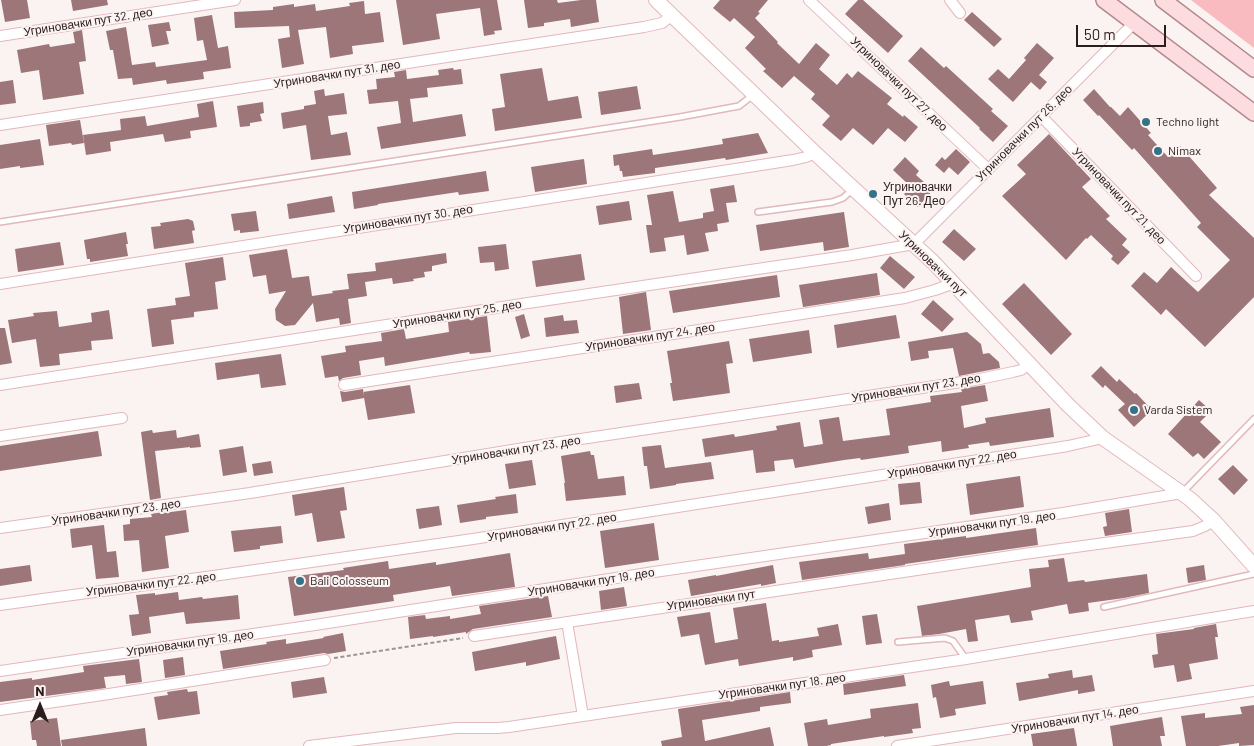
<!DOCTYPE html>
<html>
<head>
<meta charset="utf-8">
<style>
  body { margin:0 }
  #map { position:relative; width:1254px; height:746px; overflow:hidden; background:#fbf2f2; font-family:Barlow,sans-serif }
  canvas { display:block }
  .north { position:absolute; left:15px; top:681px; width:50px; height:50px; -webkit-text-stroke:4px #fbf2f2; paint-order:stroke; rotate:0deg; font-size:14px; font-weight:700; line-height:20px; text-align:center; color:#2b1c1d }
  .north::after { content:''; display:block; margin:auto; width:18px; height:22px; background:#2b1c1d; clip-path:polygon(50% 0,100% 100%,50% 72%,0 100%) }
  .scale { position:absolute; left:1076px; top:25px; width:90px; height:22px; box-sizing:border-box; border:2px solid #2b1c1d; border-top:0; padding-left:6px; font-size:15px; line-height:18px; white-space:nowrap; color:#2b1c1d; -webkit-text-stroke:4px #fbf2f2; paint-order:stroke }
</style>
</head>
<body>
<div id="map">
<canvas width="1254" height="746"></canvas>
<div class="north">N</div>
<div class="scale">50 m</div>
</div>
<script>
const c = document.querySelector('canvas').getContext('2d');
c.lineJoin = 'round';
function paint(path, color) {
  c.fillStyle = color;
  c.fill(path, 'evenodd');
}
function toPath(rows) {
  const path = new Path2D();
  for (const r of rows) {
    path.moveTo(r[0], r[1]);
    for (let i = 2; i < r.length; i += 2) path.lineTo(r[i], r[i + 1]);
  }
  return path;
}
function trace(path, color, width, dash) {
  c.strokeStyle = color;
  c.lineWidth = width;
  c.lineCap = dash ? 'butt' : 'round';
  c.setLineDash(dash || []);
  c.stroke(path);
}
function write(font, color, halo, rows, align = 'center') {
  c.font = font + ' Barlow,sans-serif';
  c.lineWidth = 4;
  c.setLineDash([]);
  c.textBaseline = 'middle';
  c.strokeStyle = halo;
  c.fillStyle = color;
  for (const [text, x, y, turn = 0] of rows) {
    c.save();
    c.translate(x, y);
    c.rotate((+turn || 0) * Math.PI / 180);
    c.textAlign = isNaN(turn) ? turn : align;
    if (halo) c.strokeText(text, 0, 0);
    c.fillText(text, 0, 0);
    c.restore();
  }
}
const green = toPath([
  [1191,0,1254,0,1254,48]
]);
const building = toPath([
  [1,0,27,0,30,18,5,22],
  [71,0,107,0,108,5,73,11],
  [396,0,497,0,502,30,494,31,495,34,484,36,480,8,436,14,440,39,403,45],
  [524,0,557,0,558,3,581,0,596,0,599,22,571,27,570,19,544,23,544,26,528,28],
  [720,0,768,0,758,12,760,13,755,18,778,42,777,43,799,64,816,43,830,55,819,69,837,85,847,73,852,78,858,71,892,98,887,104,903,117,904,115,918,127,905,142,888,128,873,145,853,128,841,141,822,125,830,116,811,99,815,94,794,76,782,88,763,71,766,69,745,48,755,37,734,18,730,22,713,8],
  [858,0,863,0,903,36,888,53,845,14],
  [364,1,365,14,380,12,384,42,352,46,353,54,330,58,326,27,298,30,304,64,282,68,278,39,290,37,289,26,235,28,234,12,273,10,273,7,294,4,294,7,315,4,316,11,350,6,349,3],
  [972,12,1002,39,994,47,964,20],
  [212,15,218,48,228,46,231,68,203,72,204,79,167,84,166,80,133,85,132,78,118,79,113,50,110,50,106,31,126,27,132,65,155,62,156,67,207,60,203,40,197,41,194,18],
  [169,22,171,31,166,31,169,44,152,47,148,25],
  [82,30,86,61,79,62,84,94,43,100,39,70,21,73,17,50,49,44,50,47,75,43,73,32],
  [1037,43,1054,58,1039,75,1047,82,1040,90,1031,82,1013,102,988,79,998,69,1009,79,1026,60,1024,58],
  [921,47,944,68,946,66,993,109,991,111,1008,126,993,142,979,129,980,128,908,61],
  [453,68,454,70,461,69,463,84,427,88,428,97,410,99,413,122,462,114,466,136,381,149,377,127,401,123,398,101,369,104,367,90,377,89,376,79,395,77,394,72,406,70,407,79,439,75,438,70],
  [542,68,548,101,578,96,582,118,495,131,492,109,505,107,500,74],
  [13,80,16,103,0,105,0,82],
  [637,86,641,109,601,115,598,92],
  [324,89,325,96,344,93,347,114,328,116,331,135,347,132,351,155,311,160,306,125,283,129,281,113,304,109,304,106,316,104,314,91],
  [1094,89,1110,107,1111,107,1120,116,1128,107,1151,133,1148,135,1168,157,1180,146,1217,188,1209,195,1254,238,1254,297,1205,347,1166,309,1161,315,1131,286,1144,272,1157,283,1171,267,1198,292,1230,260,1197,227,1201,223,1134,148,1132,150,1099,115,1098,116,1083,100],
  [213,101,217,127,190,131,191,138,165,142,163,134,110,142,111,151,86,155,83,135,121,130,120,119,145,116,147,126,199,117,197,104],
  [263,102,264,113,260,114,262,121,250,123,250,126,240,127,237,106],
  [80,120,84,143,72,145,71,143,49,146,46,125],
  [758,133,768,153,726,160,725,158,655,168,655,173,623,177,622,171,620,171,619,165,614,166,613,155,652,149,653,155,686,150,723,144,722,139],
  [1049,134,1091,179,1082,187,1110,216,1106,219,1127,239,1122,245,1130,252,1118,265,1111,259,1113,256,1091,235,1087,239,1086,238,1066,260,1002,196,1026,174,1017,165],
  [40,139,44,165,20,168,20,166,0,169,0,145],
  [956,149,970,162,958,175,949,167,944,173,935,165,942,157,945,160],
  [905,157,919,171,916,175,933,190,918,207,904,194,911,187,893,170],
  [584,159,587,184,535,192,531,167],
  [486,171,489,191,459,195,458,192,378,204,378,205,354,209,352,192],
  [734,185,737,202,726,203,729,222,717,224,718,231,705,233,709,251,687,255,684,235,664,238,666,251,650,253,646,225,652,225,647,195,673,191,679,222,703,218,703,213,714,211,710,189],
  [332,196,335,212,289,219,287,204],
  [629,201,632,220,599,225,596,206],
  [256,211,259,231,240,233,240,230,234,231,231,214],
  [844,212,849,247,824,251,823,242,760,251,756,225],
  [188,219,193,221,195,230,192,231,194,243,154,249,151,227,161,226,160,223],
  [954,229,976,249,964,261,942,242],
  [126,232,128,244,126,244,128,256,90,262,90,259,87,259,84,240],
  [60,242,64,265,18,272,15,249],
  [506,244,509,269,495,271,494,262,480,263,478,247],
  [287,249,292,278,309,276,312,296,333,293,332,291,349,289,347,274,376,271,375,263,446,253,447,263,432,266,432,271,424,272,425,277,413,279,414,281,393,284,392,278,365,282,367,296,348,299,351,323,340,325,339,318,316,322,313,303,295,325,285,326,276,320,275,309,286,291,269,294,266,275,253,277,249,255],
  [581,254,585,280,536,287,532,261],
  [890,256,915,277,904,289,880,268],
  [223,257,226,280,215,282,218,309,194,312,194,317,171,320,174,344,152,347,147,309,176,305,175,298,190,296,185,263],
  [877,273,880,295,803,307,799,285],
  [777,275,780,297,673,313,669,291],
  [1024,283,1072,334,1051,355,1002,304],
  [646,292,651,330,623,334,619,297],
  [933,300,954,319,942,332,921,314],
  [109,310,113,339,91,341,92,350,59,354,60,365,40,367,36,339,12,343,8,320,34,316,33,313,57,311,59,327,92,322,91,313],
  [524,314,530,336,521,339,515,317],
  [563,315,564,321,577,320,579,333,546,337,544,318],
  [896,315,900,338,837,348,834,325],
  [487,316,491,352,470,354,469,352,385,366,384,357,359,361,361,375,343,378,339,381,338,376,325,378,321,356,346,352,345,346,382,341,381,333,404,329,406,339,449,332,448,322],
  [0,328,5,328,12,363,0,365],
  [809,330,812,353,753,362,749,339],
  [967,332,981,344,983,354,989,353,999,362,1000,368,959,376,953,348,928,351,929,358,911,361,908,342],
  [729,341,733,363,726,364,730,393,673,401,670,383,672,383,667,351],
  [281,354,286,385,261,388,259,374,217,380,215,363],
  [1101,366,1117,382,1119,379,1135,394,1136,393,1152,410,1134,427,1118,410,1125,404,1105,385,1103,388,1091,376],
  [639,383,642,399,616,403,614,386],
  [410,385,415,413,368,420,363,392],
  [985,385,988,401,961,406,964,428,986,423,985,418,1050,408,1054,437,990,446,989,442,968,445,969,448,942,452,941,441,908,446,909,453,861,460,860,458,844,460,795,468,793,459,774,461,775,471,756,473,753,450,705,457,702,439,734,434,735,437,777,430,776,426,800,422,804,447,823,444,819,420,839,417,843,441,890,435,886,409,931,402,930,396,962,392,961,389],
  [363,389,364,398,342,402,340,391,345,392],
  [1199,400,1211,411,1200,422,1221,442,1204,459,1198,453,1193,457,1168,434],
  [152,430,153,433,176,430,177,438,199,434,201,447,190,448,190,447,155,451,161,498,150,500,141,432],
  [98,431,102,456,0,471,0,446],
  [661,445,665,468,711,462,714,479,676,484,676,485,650,489,647,466,644,466,642,447],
  [243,446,247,472,223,476,219,450],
  [590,451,591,455,594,455,598,479,624,476,626,495,566,501,564,483,565,483,561,456],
  [532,460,536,485,509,489,505,464],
  [271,461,273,473,254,476,252,464],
  [1233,465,1248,480,1234,495,1218,479],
  [1020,476,1024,507,970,515,966,484],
  [920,482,922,503,900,505,898,484],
  [344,487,347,510,340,511,345,538,317,542,312,513,295,516,292,495],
  [516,494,518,513,486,517,486,519,460,523,457,505,496,499,495,497],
  [889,503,891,520,868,524,865,507],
  [439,506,442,525,419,529,416,509],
  [1129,509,1132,532,1105,536,1103,527,1107,526,1105,513],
  [186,510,189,532,165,536,169,568,142,572,139,540,124,541,123,525,130,524,130,519,152,517,151,514,163,512,163,513],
  [654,523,659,560,605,568,600,531],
  [104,525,107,552,116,551,119,577,96,579,92,545,72,548,70,529],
  [281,526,283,543,260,546,260,549,234,552,231,531],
  [1036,528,1038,545,905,564,905,565,802,580,799,562,868,553,869,559,905,554,904,544,966,536,966,538],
  [510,553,515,587,452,596,450,586,393,595,394,601,294,616,288,577,344,570,343,568,388,561,389,569,436,562,436,565],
  [1064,558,1068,582,1084,580,1085,582,1147,574,1149,593,1124,598,1088,603,1089,611,1069,614,1067,604,1031,611,1033,620,1011,623,1009,615,975,620,978,641,968,642,966,629,939,634,922,636,917,606,1031,587,1029,569,1049,567,1048,560],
  [30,565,32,581,0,586,0,569],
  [773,565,776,583,761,586,761,584,691,596,688,580,716,575,716,576],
  [1204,565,1206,580,1188,583,1186,568],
  [624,587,627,606,601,610,599,591],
  [178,592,179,600,202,597,203,599,238,595,240,619,186,624,184,612,149,617,151,633,132,636,129,615,139,614,136,595,155,593,155,595],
  [548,596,552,617,473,629,466,634,466,632,433,637,433,636,410,639,408,617,425,615,426,619,450,616,450,619,481,614,479,606],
  [766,603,772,641,779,640,779,642,819,636,817,628,838,624,842,645,812,650,813,657,793,661,793,657,739,666,738,659,705,665,699,634,681,637,677,617,710,612,715,643,738,639,733,608],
  [877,614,882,643,866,645,862,616],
  [1216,624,1218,637,1215,637,1218,659,1189,664,1192,679,1177,682,1174,665,1154,668,1152,655,1158,654,1156,634,1194,629,1194,628],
  [343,633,346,651,328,654,324,653,223,669,220,651,267,644,266,642,286,639,286,644,324,638,323,637],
  [556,636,560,659,526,666,526,662,475,671,472,652],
  [183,657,185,675,165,678,163,660],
  [139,659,142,682,126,684,125,675,104,677,106,688,0,702,0,682,32,678,32,680,84,672,83,666],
  [1072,670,1073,678,1092,675,1095,691,1078,694,1078,690,1019,701,1016,683,1049,678,1048,674],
  [904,675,906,686,844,695,843,684],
  [324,677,327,693,293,698,291,682],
  [949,681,950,686,983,681,986,704,955,709,956,715,940,718,936,697,933,698,931,685],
  [187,689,188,692,197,691,200,714,158,720,154,697,168,695,167,692],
  [790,692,791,703,760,707,760,711,702,720,705,741,770,727,774,746,662,746,661,741,682,737,678,709],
  [918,703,921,728,912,729,913,733,884,737,884,736,831,744,831,745,826,746,808,746,804,723,827,719,828,725,871,718,870,709],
  [1254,705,1254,745,1239,746,1239,743,1218,746,1186,746,1181,716,1205,713,1205,718,1242,714,1240,707],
  [1162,717,1165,736,1160,736,1162,746,1113,746,1110,726],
  [57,718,61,746,37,746,36,740,32,740,30,721],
  [145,728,147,746,62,746,61,740],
  [1074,728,1077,746,1033,746,1031,734]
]);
const path = toPath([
  [334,658,463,638]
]);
const lane = toPath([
  [758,212,832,202,843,198,853,189],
  [0,222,680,117,739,106,753,95],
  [1182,493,1254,419],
  [1104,607,1254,574],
  [898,642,945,638,953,641,966,659]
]);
const street = toPath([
  [809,0,988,169],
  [950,0,960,13],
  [0,36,235,0],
  [1041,116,1196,276],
  [0,125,644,27,662,23,672,15],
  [0,284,793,160,806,157,815,153],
  [0,385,528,303,852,255,914,244,1134,23],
  [344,385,905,298,935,290,954,283],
  [0,436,122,418],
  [0,528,250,493,561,442,975,380,1013,372,1021,370,1029,364],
  [0,605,43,599,206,577,473,539,1068,446,1103,438],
  [567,622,583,716],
  [474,636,1024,554,1193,531,1205,526,1214,521],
  [0,671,315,625,654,572,1063,513,1182,493],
  [0,710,109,694,325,660],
  [309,746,456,728,498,728,509,727,966,659,1254,611],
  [897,746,1254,691]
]);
const secondary = toPath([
  [656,0,815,153,933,262,1068,405,1103,438,1190,499,1214,521,1254,566]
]);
const primary = toPath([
  [1104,0,1254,113],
  [1163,0,1254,69]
]);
const markers = [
  [1146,122,5,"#337287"],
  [1158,151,5,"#337287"],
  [873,194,5,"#337287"],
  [1134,410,5,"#337287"],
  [300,581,5,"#337287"]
];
const streetNames = [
  ["Угриновачки пут 32. део",88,22,-9],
  ["Угриновачки пут 31. део",337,74,-9],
  ["Угриновачки пут 27. део",899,84,44],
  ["Угриновачки пут 26. део",1024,133,-45],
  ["Угриновачки пут 21. део",1119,196,46],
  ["Угриновачки пут 30. део",408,219,-9],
  ["Угриновачки пут",933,264,44],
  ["Угриновачки пут 25. део",457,314,-9],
  ["Угриновачки пут 24. део",650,337,-9],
  ["Угриновачки пут 23. део",916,388,-9],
  ["Угриновачки пут 23. део",516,450,-9],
  ["Угриновачки пут 22. део",952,464,-9],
  ["Угриновачки пут 23. део",116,512,-8],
  ["Угриновачки пут 19. део",992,524,-8],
  ["Угриновачки пут 22. део",552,527,-9],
  ["Угриновачки пут 19. део",591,582,-9],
  ["Угриновачки пут 22. део",151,584,-7],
  ["Угриновачки пут",711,600,-8],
  ["Угриновачки пут 19. део",190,643,-8],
  ["Угриновачки пут 18. део",782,686,-8],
  ["Угриновачки пут 14. део",1075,719,-9]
];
const poiNames = [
  ["Techno light",1156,122],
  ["Nimax",1168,151],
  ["Угриновачки",883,187],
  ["Пут 26. Део",883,201],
  ["Varda Sistem",1144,410],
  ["Bali Colosseum",310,581]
];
paint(green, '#f9bac0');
paint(building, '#9c7679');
trace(lane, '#e2b8bc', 8);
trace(street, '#e2b8bc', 12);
trace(secondary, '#e2b8bc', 16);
trace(primary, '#b2898d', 18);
trace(path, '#9f9494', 2, [4, 2.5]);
trace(lane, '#fff', 5);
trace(street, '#fff', 10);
trace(secondary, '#fff', 14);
trace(primary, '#fddcdf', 15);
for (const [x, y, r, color] of markers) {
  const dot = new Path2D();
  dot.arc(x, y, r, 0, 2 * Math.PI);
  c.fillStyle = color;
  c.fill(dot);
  trace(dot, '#fbf2f2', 2);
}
write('12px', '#2b1c1d', '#fbf2f2', streetNames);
write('12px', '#2b1c1d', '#fbf2f2', poiNames, 'left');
</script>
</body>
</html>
